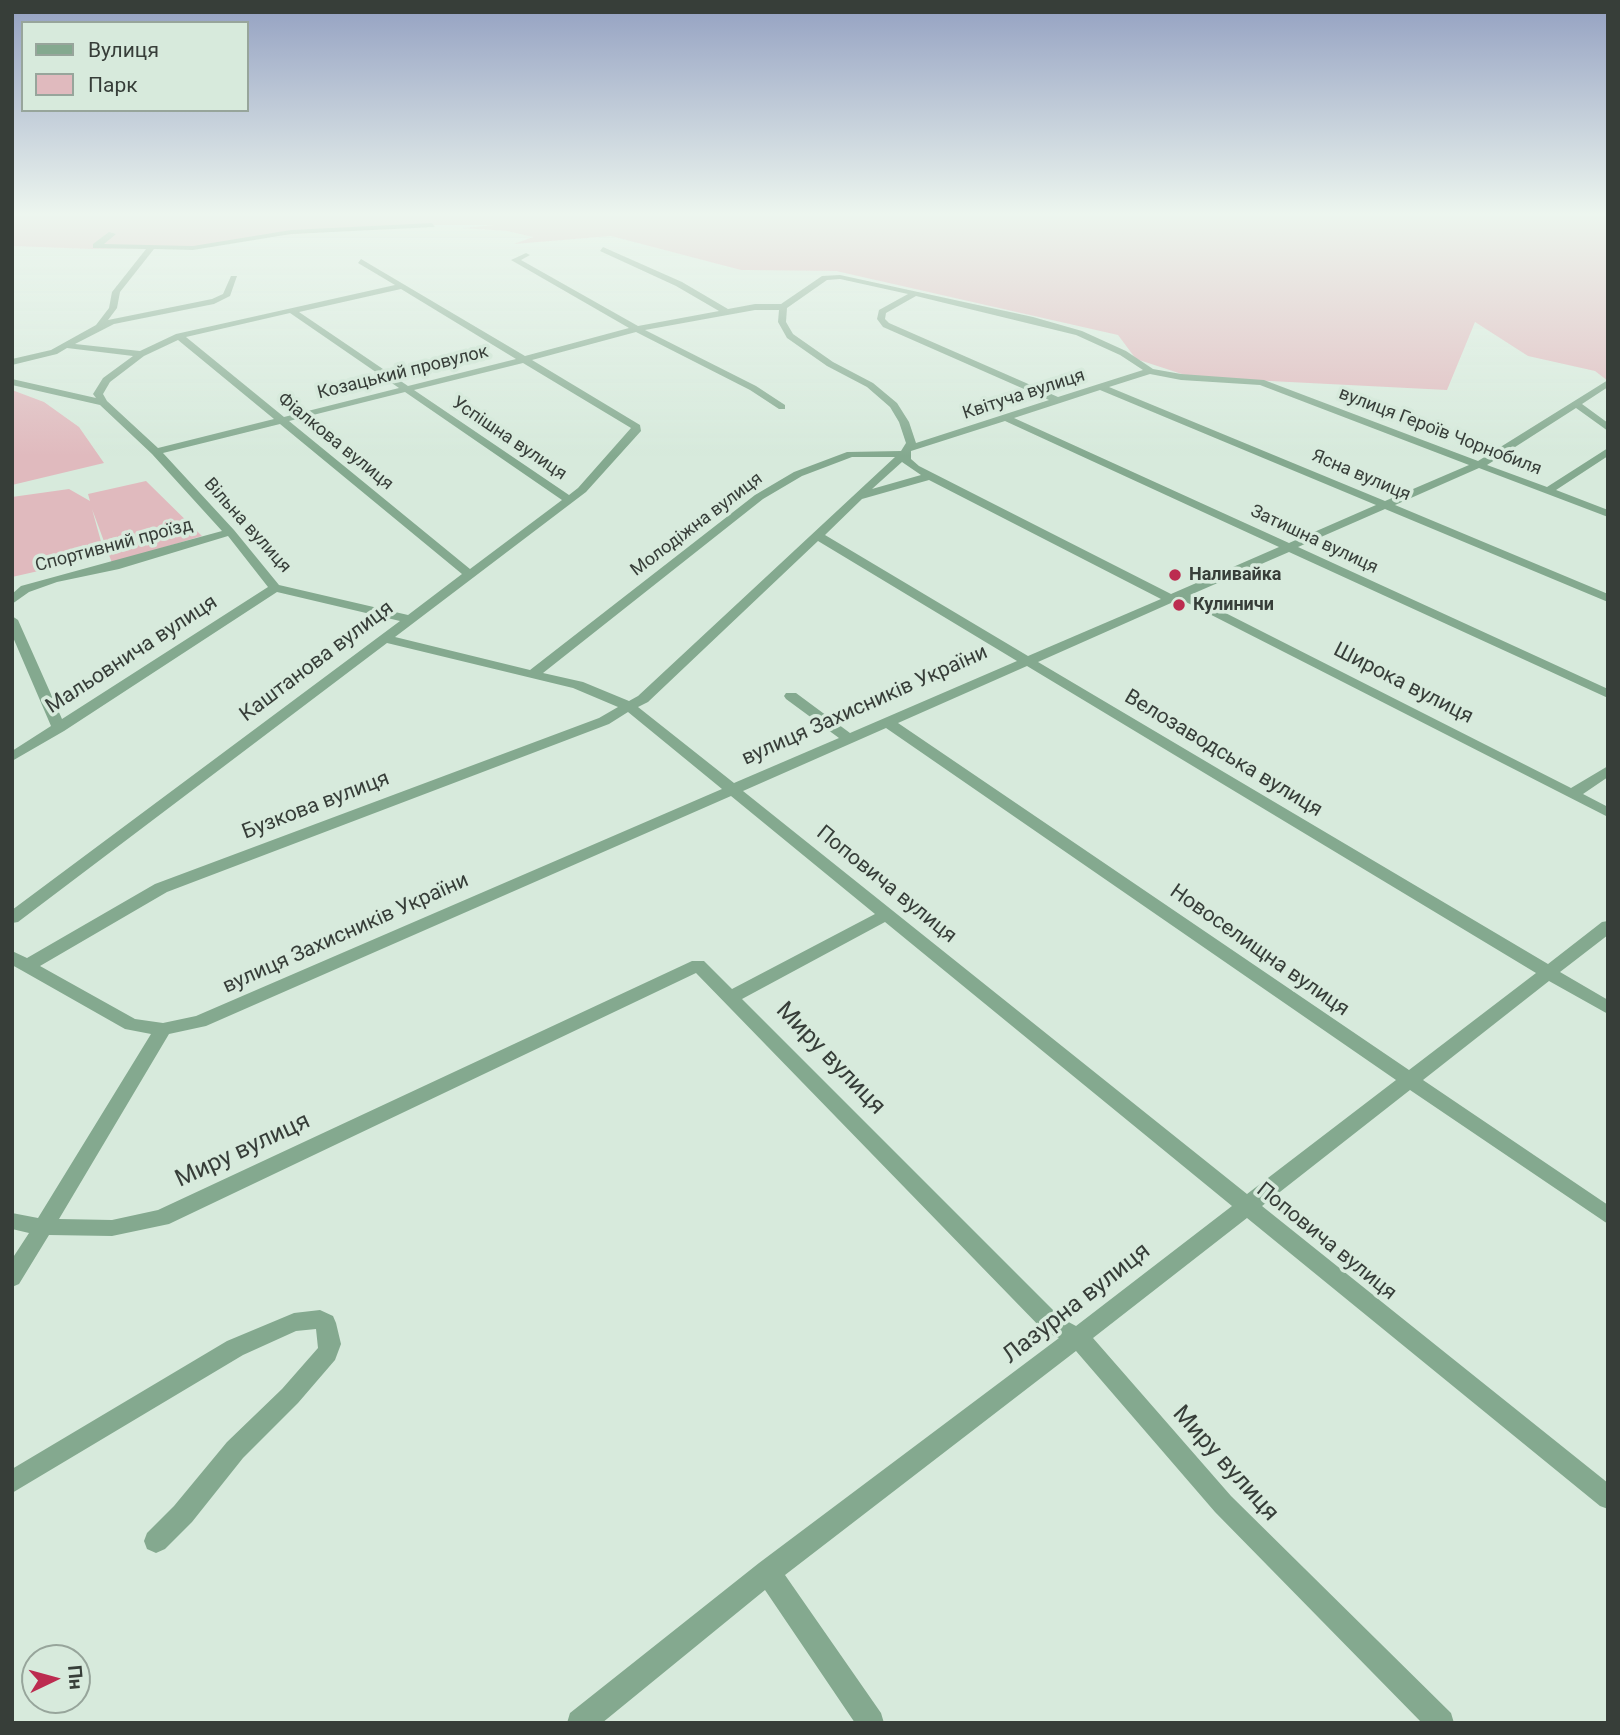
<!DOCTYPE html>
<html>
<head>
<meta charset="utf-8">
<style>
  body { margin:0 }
  #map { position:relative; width:1620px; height:1735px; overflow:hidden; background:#d7eadc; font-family:Roboto,sans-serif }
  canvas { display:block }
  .frame { position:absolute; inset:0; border:14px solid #373e39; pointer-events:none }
  .legend { position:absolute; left:21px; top:21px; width:228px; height:91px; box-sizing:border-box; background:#d7eadc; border:2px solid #97a59b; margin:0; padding:9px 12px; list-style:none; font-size:21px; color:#373e39 }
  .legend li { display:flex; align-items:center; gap:14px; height:35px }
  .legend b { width:35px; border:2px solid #97a59b }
  .north { position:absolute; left:21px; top:1644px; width:70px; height:70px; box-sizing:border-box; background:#d7eadc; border:2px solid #97a59b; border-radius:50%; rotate:85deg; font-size:19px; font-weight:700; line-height:28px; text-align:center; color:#373e39 }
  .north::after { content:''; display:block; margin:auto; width:24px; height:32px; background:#bc2c50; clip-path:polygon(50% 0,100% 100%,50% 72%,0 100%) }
</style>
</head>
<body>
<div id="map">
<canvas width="1620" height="1735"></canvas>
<div class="frame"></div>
<ul class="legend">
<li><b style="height:9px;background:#84a98f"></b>Вулиця</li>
<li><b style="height:19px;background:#e0babe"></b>Парк</li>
</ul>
<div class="north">Пн</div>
</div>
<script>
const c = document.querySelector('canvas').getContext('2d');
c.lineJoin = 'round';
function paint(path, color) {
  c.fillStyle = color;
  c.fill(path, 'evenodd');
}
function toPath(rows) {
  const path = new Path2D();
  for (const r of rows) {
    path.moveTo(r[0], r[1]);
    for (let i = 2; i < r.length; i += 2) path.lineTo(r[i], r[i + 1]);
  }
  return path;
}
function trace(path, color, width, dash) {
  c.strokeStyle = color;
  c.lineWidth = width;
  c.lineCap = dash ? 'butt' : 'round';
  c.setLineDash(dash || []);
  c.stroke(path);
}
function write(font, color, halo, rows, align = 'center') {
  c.font = font + ' Roboto,sans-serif';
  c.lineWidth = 7;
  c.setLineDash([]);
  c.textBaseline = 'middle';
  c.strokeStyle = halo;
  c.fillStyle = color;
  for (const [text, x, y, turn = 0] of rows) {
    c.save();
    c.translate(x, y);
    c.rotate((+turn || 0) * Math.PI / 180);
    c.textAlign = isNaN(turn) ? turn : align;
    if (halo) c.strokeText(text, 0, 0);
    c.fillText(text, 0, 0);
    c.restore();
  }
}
const green = toPath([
  [12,213,1608,213,1608,381,1595,371,1528,356,1475,322,1447,390,1191,377,1136,359,1118,335,836,271,741,270,611,236,514,244,533,237,507,231,463,228,493,225,431,225,253,237,198,248,91,249,12,246],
  [12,390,44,402,79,427,104,463,12,485],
  [146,481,202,536,112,563,92,509,105,556,12,577,12,497,69,489,90,501,88,494]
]);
const minor = toPath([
  [432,223,435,227,291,234,193,250,154,249,120,292,117,308,108,320,212,299,223,294,231,276,237,276,230,296,214,304,114,324,75,344,140,351,176,334,395,285,358,263,361,259,525,356,629,328,511,260,526,253,530,255,521,260,638,326,719,311,676,286,600,251,603,247,682,282,728,309,755,304,781,304,822,276,840,275,1033,317,1082,331,1126,351,1153,369,1181,374,1264,380,1478,461,1608,380,1608,387,1582,404,1608,423,1608,431,1576,408,1487,465,1547,487,1608,448,1608,456,1556,490,1608,510,1608,517,1479,468,1395,505,1608,594,1608,602,1385,509,1298,547,1608,689,1608,698,1289,552,1190,595,1571,788,1608,766,1608,777,1583,794,1608,807,1608,817,1180,599,1038,662,1548,964,1602,922,1608,921,1608,935,1560,972,1608,1000,1608,1014,1549,981,1423,1080,1608,1205,1608,1224,1410,1090,1262,1206,1608,1483,1608,1509,1600,1506,1247,1218,1093,1338,1231,1496,1451,1713,1454,1723,1422,1723,1215,1512,1076,1351,785,1575,881,1713,884,1723,855,1723,765,1590,602,1723,567,1723,570,1713,759,1563,1059,1338,1045,1332,696,973,169,1224,112,1236,49,1235,19,1284,12,1287,12,1259,29,1233,12,1229,12,1213,38,1218,151,1034,125,1029,21,970,12,965,12,951,27,958,155,884,599,718,618,707,573,688,387,643,18,922,12,923,12,910,400,621,277,592,64,731,12,761,12,751,51,726,12,635,12,616,18,620,62,719,268,587,228,536,119,569,57,582,29,592,12,604,12,594,21,586,222,531,152,454,100,405,12,385,12,379,96,398,93,394,103,378,133,356,67,348,57,354,12,365,12,359,51,350,96,325,109,308,112,292,146,249,93,248,93,244,109,232,116,234,104,244,193,246,291,230,432,223],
  [840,279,908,294,879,310,877,319,883,327,1049,400,916,443,909,422,897,403,873,383,833,362,793,334,786,322,787,308,827,280,840,279],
  [401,289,516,359,408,386,299,312,401,289],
  [916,296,1076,335,1120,355,1143,370,1058,397,889,323,885,319,886,313,916,296],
  [755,310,779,310,778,322,787,338,827,366,867,387,890,407,899,422,906,443,901,451,847,452,794,472,755,495,530,670,395,637,586,492,641,431,640,425,532,360,636,332,750,390,779,409,785,409,785,405,756,386,645,330,755,310],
  [290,313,399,388,284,417,186,337,290,313],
  [178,340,274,419,158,448,107,401,103,394,110,382,144,356,178,340],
  [523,363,631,428,578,488,569,495,414,390,523,363],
  [1150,374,1181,380,1260,385,1469,465,1385,501,1109,387,1150,374],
  [1100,390,1376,505,1289,543,1014,418,1100,390],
  [405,392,562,500,470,569,289,421,405,392],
  [1005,421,1279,547,1171,594,919,466,911,459,911,451,1005,421],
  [280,424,462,574,408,615,279,585,234,530,163,453,280,424],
  [852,457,895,457,638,696,629,701,583,682,543,673,763,499,802,476,852,457],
  [902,462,921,475,872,489,902,462],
  [929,480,1161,599,1028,656,825,535,862,499,929,480],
  [818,541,1017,661,850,733,796,693,786,693,784,696,786,699,839,738,734,783,638,707,648,702,818,541],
  [1027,666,1536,973,1409,1070,898,723,1027,666],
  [628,712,722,789,196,1016,163,1023,135,1019,40,966,167,892,609,724,628,712],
  [886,728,1396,1080,1247,1194,743,791,886,728],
  [731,796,875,914,732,989,704,961,692,961,158,1210,112,1220,59,1219,169,1034,206,1026,731,796],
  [885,922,1232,1206,1076,1326,1061,1318,742,999,885,922],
  [320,1310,333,1316,336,1323,341,1344,335,1360,298,1403,243,1458,192,1522,165,1549,156,1553,147,1549,144,1541,147,1533,174,1506,227,1442,282,1389,318,1348,316,1329,296,1331,243,1355,12,1493,12,1469,227,1341,294,1313,320,1310]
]);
const markers = [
  [1175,575,7,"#bc2c50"],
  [1179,605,7,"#bc2c50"]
];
const farStreetnames = [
  ["Козацький провулок",403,373,-14],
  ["Квітуча вулиця",1024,395,-18],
  ["вулиця Героїв Чорнобиля",1440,432,21],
  ["Успішна вулиця",509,439,34],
  ["Фіалкова вулиця",335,442,39],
  ["Ясна вулиця",1361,476,23],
  ["Молодіжна вулиця",697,525,-37],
  ["Вільна вулиця",247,526,48],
  ["Затишна вулиця",1314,540,25],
  ["Спортивний проїзд",114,546,-15]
];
const farPoinames = [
  ["Наливайка",1189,575],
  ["Кулиничи",1193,605]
];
const streetNames = [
  ["Мальовнича вулиця",132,655,-33],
  ["Каштанова вулиця",317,662,-37],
  ["Широка вулиця",1403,684,27],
  ["вулиця Захисників України",865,706,-24],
  ["Велозаводська вулиця",1223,754,31],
  ["Бузкова вулиця",316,806,-21],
  ["Поповича вулиця",886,885,39],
  ["вулиця Захисників України",346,934,-24],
  ["Новоселищна вулиця",1259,951,35],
  ["Поповича вулиця",1326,1242,39]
];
const nearStreetnames = [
  ["Миру вулиця",830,1059,46],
  ["Миру вулиця",243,1151,-25],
  ["Лазурна вулиця",1077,1304,-38],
  ["Миру вулиця",1225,1464,48]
];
paint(green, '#e0babe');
paint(minor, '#84a98f');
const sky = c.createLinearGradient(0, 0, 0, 456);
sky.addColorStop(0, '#93a0c1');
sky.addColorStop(0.47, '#edf6ef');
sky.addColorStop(1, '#edf6ef00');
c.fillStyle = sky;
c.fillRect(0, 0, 1620, 456);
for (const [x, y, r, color] of markers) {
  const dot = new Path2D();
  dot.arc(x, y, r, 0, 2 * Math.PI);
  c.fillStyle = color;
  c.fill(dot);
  trace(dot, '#d7eadc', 2.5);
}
write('18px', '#373e39', '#d7eadc', farStreetnames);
write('bold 18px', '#373e39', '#d7eadc', farPoinames, 'left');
write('21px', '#373e39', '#d7eadc', streetNames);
write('24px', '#373e39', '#d7eadc', nearStreetnames);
</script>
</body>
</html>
